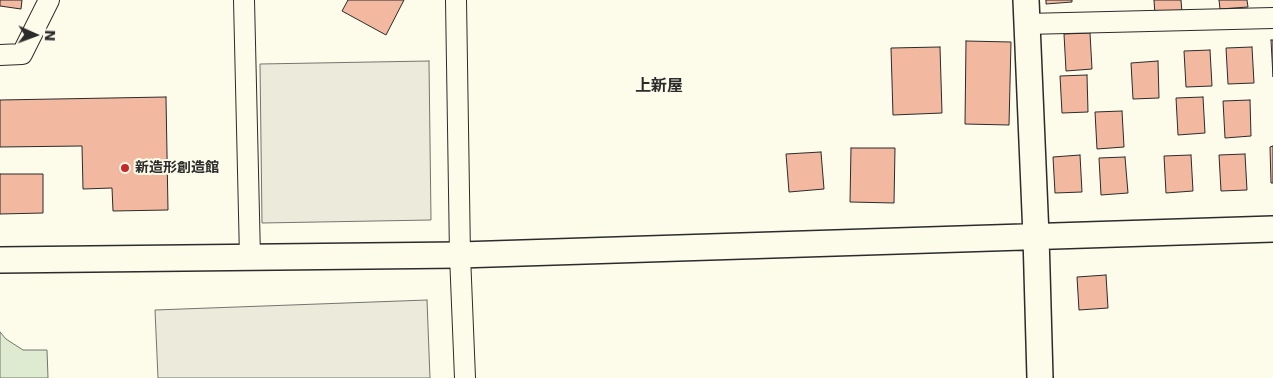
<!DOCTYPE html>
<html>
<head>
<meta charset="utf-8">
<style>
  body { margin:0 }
  #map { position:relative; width:1273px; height:378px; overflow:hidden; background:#fdfbea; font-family:"DejaVu Sans",sans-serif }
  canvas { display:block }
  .north { position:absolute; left:10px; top:10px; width:50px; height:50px; -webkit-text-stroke:4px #fdfbea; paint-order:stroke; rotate:92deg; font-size:14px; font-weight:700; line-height:20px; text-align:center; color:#2b2b2b }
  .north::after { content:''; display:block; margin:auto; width:18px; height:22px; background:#2b2b2b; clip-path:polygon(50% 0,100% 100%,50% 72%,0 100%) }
</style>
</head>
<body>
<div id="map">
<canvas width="1273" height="378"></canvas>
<div class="north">N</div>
</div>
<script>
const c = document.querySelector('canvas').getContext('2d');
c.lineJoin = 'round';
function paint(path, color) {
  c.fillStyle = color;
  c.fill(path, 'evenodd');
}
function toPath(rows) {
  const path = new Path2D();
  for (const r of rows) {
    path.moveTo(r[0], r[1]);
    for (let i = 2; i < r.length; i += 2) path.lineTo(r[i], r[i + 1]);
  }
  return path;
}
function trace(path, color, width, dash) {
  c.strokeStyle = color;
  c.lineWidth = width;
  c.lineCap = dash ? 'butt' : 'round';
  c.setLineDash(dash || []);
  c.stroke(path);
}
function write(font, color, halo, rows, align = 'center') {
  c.font = font + ' "DejaVu Sans","Noto Sans JP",sans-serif';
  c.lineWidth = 4;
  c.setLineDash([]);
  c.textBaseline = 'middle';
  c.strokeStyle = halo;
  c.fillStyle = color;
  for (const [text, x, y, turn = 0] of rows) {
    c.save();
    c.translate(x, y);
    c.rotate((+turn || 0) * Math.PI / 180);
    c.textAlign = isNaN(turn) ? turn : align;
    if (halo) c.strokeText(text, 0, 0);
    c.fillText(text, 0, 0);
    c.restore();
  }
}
const green = toPath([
  [0,332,6,339,23,350,47,350,48,378,0,378,0,332]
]);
const parking = toPath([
  [429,61,431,220,262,223,260,64,429,61],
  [427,300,430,378,158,378,155,310,427,300]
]);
const building = toPath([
  [0,0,22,0,21,9,0,6,0,0],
  [348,0,404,0,386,35,342,11,348,0],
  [1046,0,1072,0,1072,2,1046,4,1046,0],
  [1154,0,1181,0,1182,13,1155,15,1154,0],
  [1219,0,1247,0,1248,7,1220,9,1219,0],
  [1090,33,1092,69,1066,71,1064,34,1090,33],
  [1271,40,1273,40,1273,77,1271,40],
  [966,41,1011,42,1009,125,965,124,966,41],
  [940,47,942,113,893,115,891,48,940,47],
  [1252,47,1254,83,1228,84,1226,48,1252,47],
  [1210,50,1212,86,1186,87,1184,51,1210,50],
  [1158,61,1159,98,1133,99,1131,63,1158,61],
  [1087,75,1088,112,1062,113,1060,76,1087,75],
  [166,97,168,210,113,211,112,188,83,189,82,146,0,147,0,100,166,97],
  [1203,97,1205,133,1178,135,1176,98,1203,97],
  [1250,100,1251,136,1225,138,1223,101,1250,100],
  [1122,111,1124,147,1097,149,1095,112,1122,111],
  [1273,146,1273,183,1271,183,1270,147,1273,146],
  [851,148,895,148,894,203,850,202,851,148],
  [821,152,824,189,789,192,786,154,821,152],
  [1245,154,1247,190,1221,191,1219,155,1245,154],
  [1080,155,1082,192,1055,193,1053,157,1080,155],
  [1191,155,1193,191,1166,193,1164,156,1191,155],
  [1125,157,1128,193,1101,195,1099,158,1125,157],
  [0,174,43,174,43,213,0,214,0,174],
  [1106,275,1108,308,1079,310,1077,277,1106,275]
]);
const minor = toPath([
  [244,0,250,257],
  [456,0,460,255,465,378],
  [1026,24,1273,18],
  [0,55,22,54,49,0]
]);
const tertiary = toPath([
  [1026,0,1036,236,1040,378],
  [0,260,460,255,1273,229]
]);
const markers = [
  [125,168,5,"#c62828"]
];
const poiNames = [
  ["新造形創造館",135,168]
];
const quarterNames = [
  ["上新屋",659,87]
];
paint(green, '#deebd1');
trace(green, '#74746e', 1);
paint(parking, '#eceadb');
trace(parking, '#74746e', 1);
paint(building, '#f2b8a0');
trace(building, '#2b2b2b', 1);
trace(minor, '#2b2b2b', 22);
trace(tertiary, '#2b2b2b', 28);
trace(minor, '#fdfbea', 20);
trace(tertiary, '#fdfbea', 25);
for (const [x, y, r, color] of markers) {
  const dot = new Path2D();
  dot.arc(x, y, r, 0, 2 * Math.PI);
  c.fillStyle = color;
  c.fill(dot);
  trace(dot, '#fdfbea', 2);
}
write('bold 14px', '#2b2b2b', '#fdfbea', poiNames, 'left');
write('bold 16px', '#2b2b2b', '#fdfbea', quarterNames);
</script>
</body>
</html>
